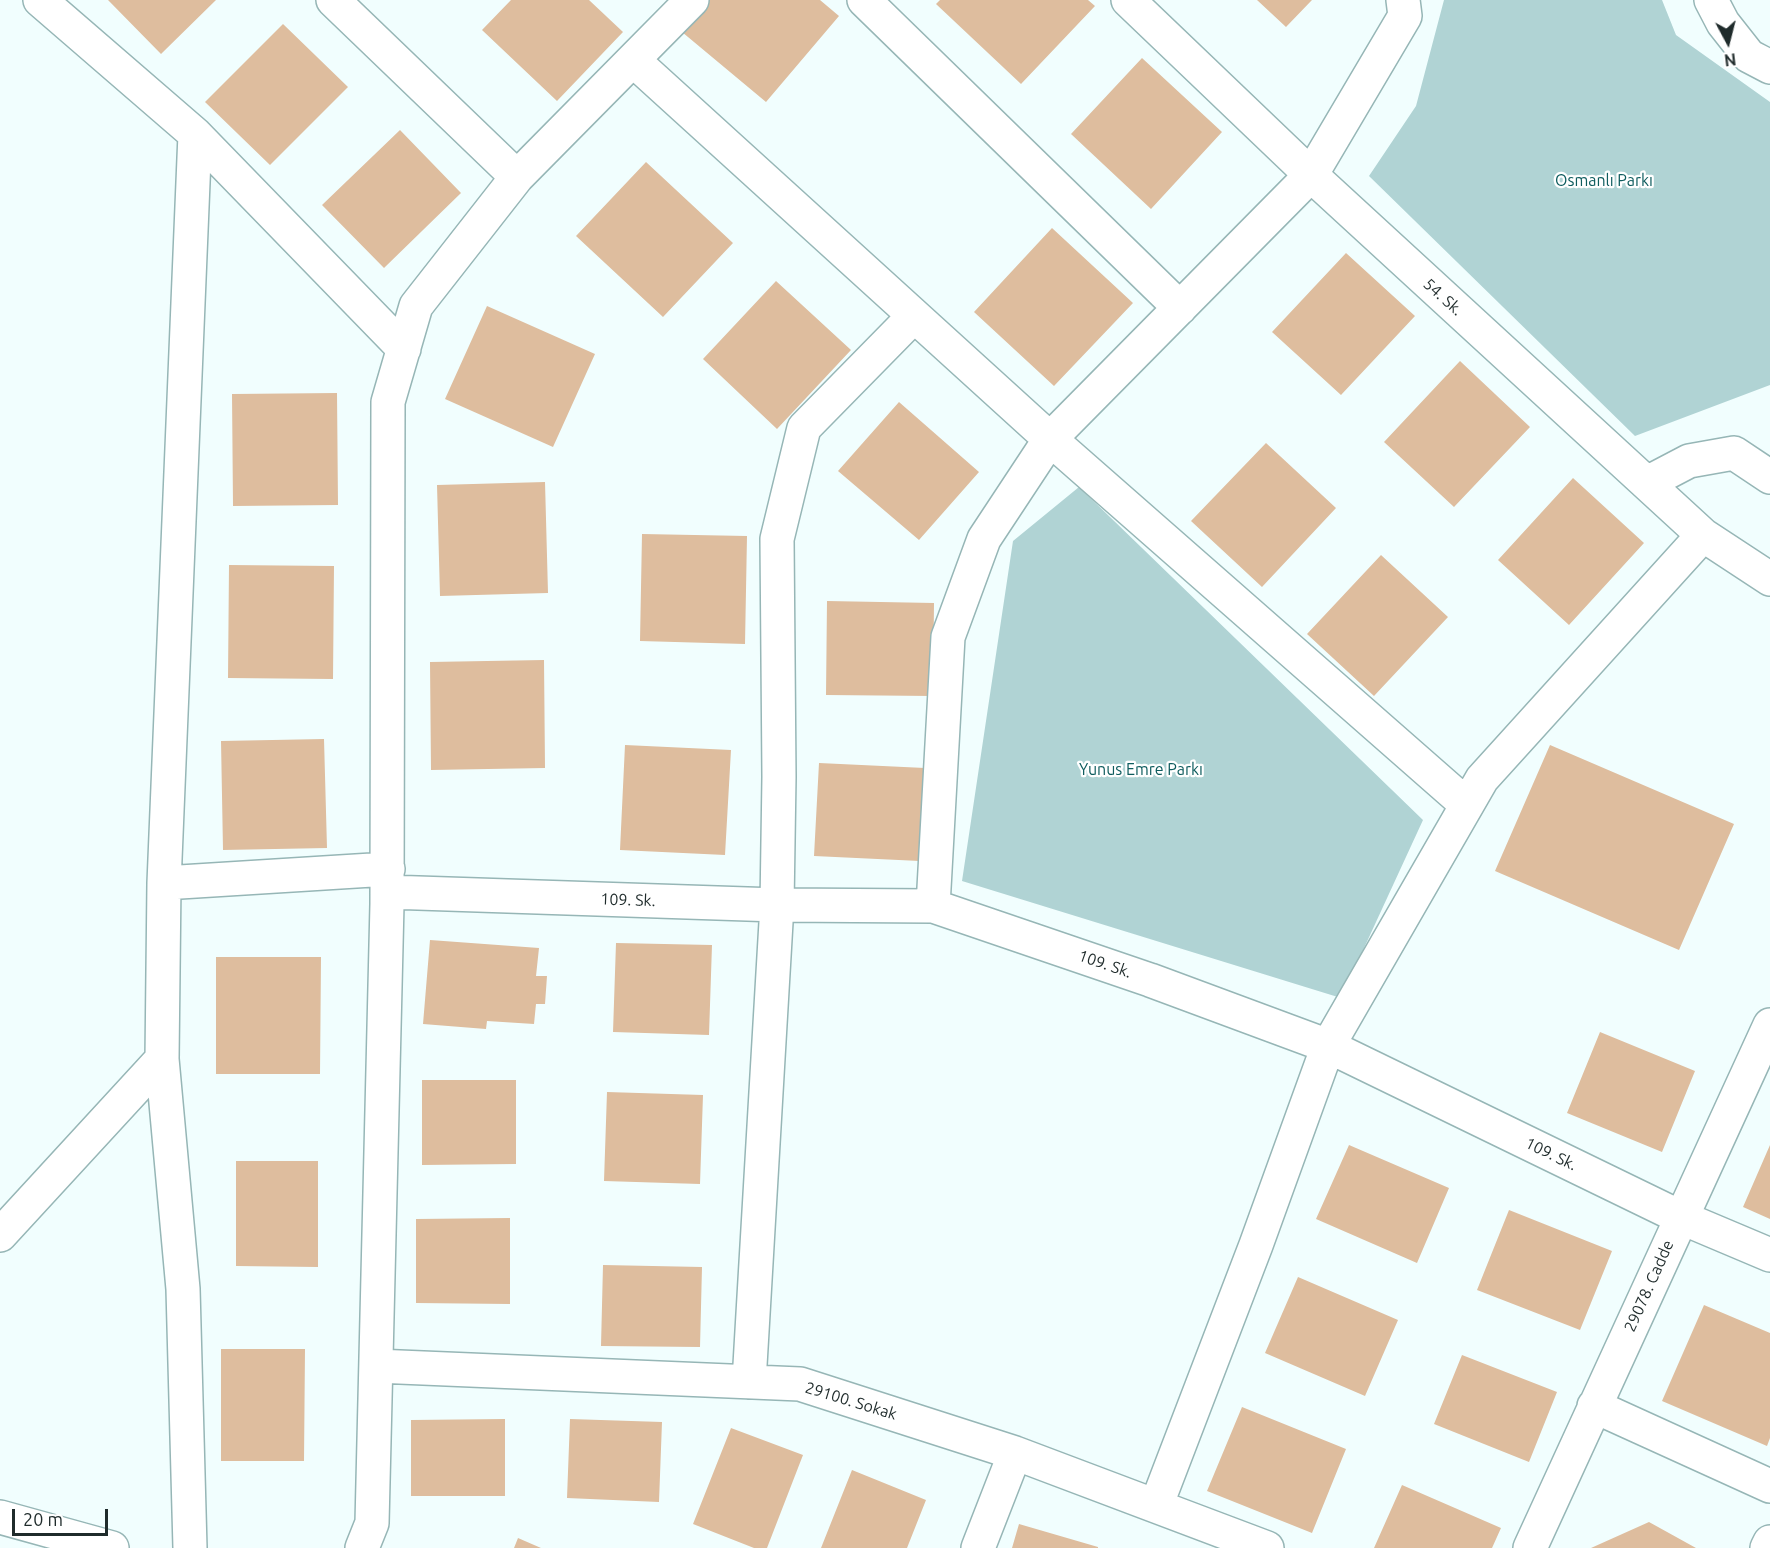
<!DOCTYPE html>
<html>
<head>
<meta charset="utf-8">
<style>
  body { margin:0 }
  #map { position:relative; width:1770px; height:1548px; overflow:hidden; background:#f1fefe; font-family:Ubuntu,sans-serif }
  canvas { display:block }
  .north { position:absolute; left:1698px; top:12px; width:60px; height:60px; -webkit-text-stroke:4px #fff; paint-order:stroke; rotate:173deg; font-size:16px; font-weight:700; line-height:24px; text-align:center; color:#1f2b2b }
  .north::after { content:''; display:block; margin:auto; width:21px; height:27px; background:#1f2b2b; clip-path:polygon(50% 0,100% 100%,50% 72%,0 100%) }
  .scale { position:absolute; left:12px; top:1509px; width:96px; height:27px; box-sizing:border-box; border:3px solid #1f2b2b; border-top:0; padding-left:8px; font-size:18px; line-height:21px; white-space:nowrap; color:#1f2b2b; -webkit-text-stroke:4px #fff; paint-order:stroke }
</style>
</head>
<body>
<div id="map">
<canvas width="1770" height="1548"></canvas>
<div class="north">N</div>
<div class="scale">20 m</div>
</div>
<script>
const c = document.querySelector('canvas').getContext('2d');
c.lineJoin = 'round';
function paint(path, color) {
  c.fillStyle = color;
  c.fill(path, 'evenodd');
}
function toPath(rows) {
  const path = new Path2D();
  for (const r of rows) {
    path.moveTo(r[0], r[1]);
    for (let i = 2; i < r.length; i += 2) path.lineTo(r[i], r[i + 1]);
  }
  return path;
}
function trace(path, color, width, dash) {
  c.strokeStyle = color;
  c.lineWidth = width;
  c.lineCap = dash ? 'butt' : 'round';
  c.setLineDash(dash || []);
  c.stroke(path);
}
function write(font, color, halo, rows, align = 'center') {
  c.font = font + ' Ubuntu,sans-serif';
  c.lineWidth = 4.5;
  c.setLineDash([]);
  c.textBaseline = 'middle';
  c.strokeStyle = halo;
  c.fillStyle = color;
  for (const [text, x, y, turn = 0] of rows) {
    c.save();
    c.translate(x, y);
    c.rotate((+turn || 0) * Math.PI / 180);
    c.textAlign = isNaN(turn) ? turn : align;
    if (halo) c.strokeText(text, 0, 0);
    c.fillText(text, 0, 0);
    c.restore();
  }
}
const green = toPath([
  [1444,0,1662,0,1676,35,1770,102,1770,385,1635,436,1369,176,1416,106],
  [1079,487,1423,820,1341,998,962,881,1013,541]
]);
const building = toPath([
  [108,0,216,0,161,54],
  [511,0,589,0,623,32,557,101,482,30],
  [709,0,820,0,839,16,766,102,682,32],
  [940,0,1088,0,1095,6,1021,84,936,4],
  [1257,0,1312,0,1286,27],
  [283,24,348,87,270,165,205,102],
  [1142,58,1222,132,1151,209,1071,134],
  [400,130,461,193,384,268,322,205],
  [646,162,733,243,663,317,576,236],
  [1052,228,1133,303,1054,386,974,312],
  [1346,253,1415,316,1341,395,1272,332],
  [776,281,851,350,777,429,703,359],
  [487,306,595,354,553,447,445,399],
  [1460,361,1530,427,1454,507,1384,442],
  [337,393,338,505,233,506,232,394],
  [899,402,979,472,919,540,838,471],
  [1266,443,1336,508,1262,587,1191,521],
  [1573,478,1644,543,1569,625,1498,560],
  [545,482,548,593,440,596,437,485],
  [642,534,747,536,745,644,640,641],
  [1381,555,1448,617,1374,696,1307,634],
  [229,565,334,566,333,679,228,678],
  [827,601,934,603,933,696,826,695],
  [544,660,545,768,431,770,430,662],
  [324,739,327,848,223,850,221,741],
  [625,745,731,750,725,855,620,850],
  [1550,745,1734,824,1679,950,1495,871],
  [819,763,925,768,920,861,814,856],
  [430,940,539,948,536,976,547,976,545,1004,536,1004,534,1024,487,1021,486,1029,423,1024],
  [616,943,712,945,709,1035,613,1032],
  [216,957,321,957,320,1074,216,1074],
  [1600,1032,1695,1071,1662,1152,1567,1113],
  [422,1080,516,1080,516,1164,422,1165],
  [607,1092,703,1095,700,1184,604,1181],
  [1349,1145,1449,1188,1417,1263,1316,1219],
  [1770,1145,1770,1219,1743,1207],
  [236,1161,318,1161,318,1267,236,1266],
  [1509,1210,1612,1251,1580,1330,1477,1290],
  [510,1218,510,1304,416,1303,416,1219],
  [603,1265,702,1267,700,1347,601,1346],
  [1298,1277,1398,1320,1365,1396,1265,1353],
  [1704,1305,1770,1333,1770,1438,1767,1446,1662,1401],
  [221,1349,305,1349,304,1461,221,1461],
  [1462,1355,1557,1392,1529,1462,1434,1424],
  [1242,1407,1346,1449,1312,1533,1207,1491],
  [505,1419,505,1496,411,1496,411,1420],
  [570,1419,662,1422,659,1502,567,1498],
  [731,1428,803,1455,767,1548,754,1548,693,1524],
  [852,1470,926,1500,907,1548,821,1548],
  [1402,1485,1501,1528,1492,1548,1374,1548],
  [1649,1522,1696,1548,1591,1548],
  [1019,1524,1098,1547,1098,1548,1012,1548],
  [518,1538,541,1548,514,1548]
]);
const minor = toPath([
  [40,0,195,134,404,349],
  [333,0,517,177],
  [864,0,1180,308],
  [1128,0,1311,175,1703,535,1770,579],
  [1711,0,1723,23,1749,56,1770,67],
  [633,60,1050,439,1467,805],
  [195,134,164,883,388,869],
  [1647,483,1689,461,1734,453,1770,477],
  [388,892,777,905,933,906,1150,980,1328,1046,1680,1217,1770,1255],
  [933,906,948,637,984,539,1050,439,1311,175,1405,16,1403,0],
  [162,1059,183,1289,190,1548],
  [0,1235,162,1059,164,883],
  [376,1366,800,1384,1015,1453,1267,1548],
  [749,1382,777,905,779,777,777,539,804,428,914,316],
  [1594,1406,1770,1486],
  [1156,1506,1256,1245,1328,1046,1482,779,1703,535],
  [0,1517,112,1548],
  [362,1548,372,1523,387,904,388,402,416,306,517,177,692,0],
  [978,1548,1015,1453],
  [1530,1548,1770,1025],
  [1767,1548,1770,1542]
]);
const parkNames = [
  ["Osmanlı Parkı",1604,181],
  ["Yunus Emre Parkı",1141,770]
];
const streetNames = [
  ["54. Sk.",1443,297,42],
  ["109. Sk.",628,900,2],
  ["109. Sk.",1105,964,19],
  ["109. Sk.",1551,1154,26],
  ["29078. Cadde",1649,1286,-66],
  ["29100. Sokak",851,1401,17]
];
paint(green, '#b0d3d4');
paint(building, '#debd9e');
trace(minor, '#96b6b6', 36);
trace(minor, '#fff', 33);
write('16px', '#0e5c5e', '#fff', parkNames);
write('16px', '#1f2b2b', '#fff', streetNames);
</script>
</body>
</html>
